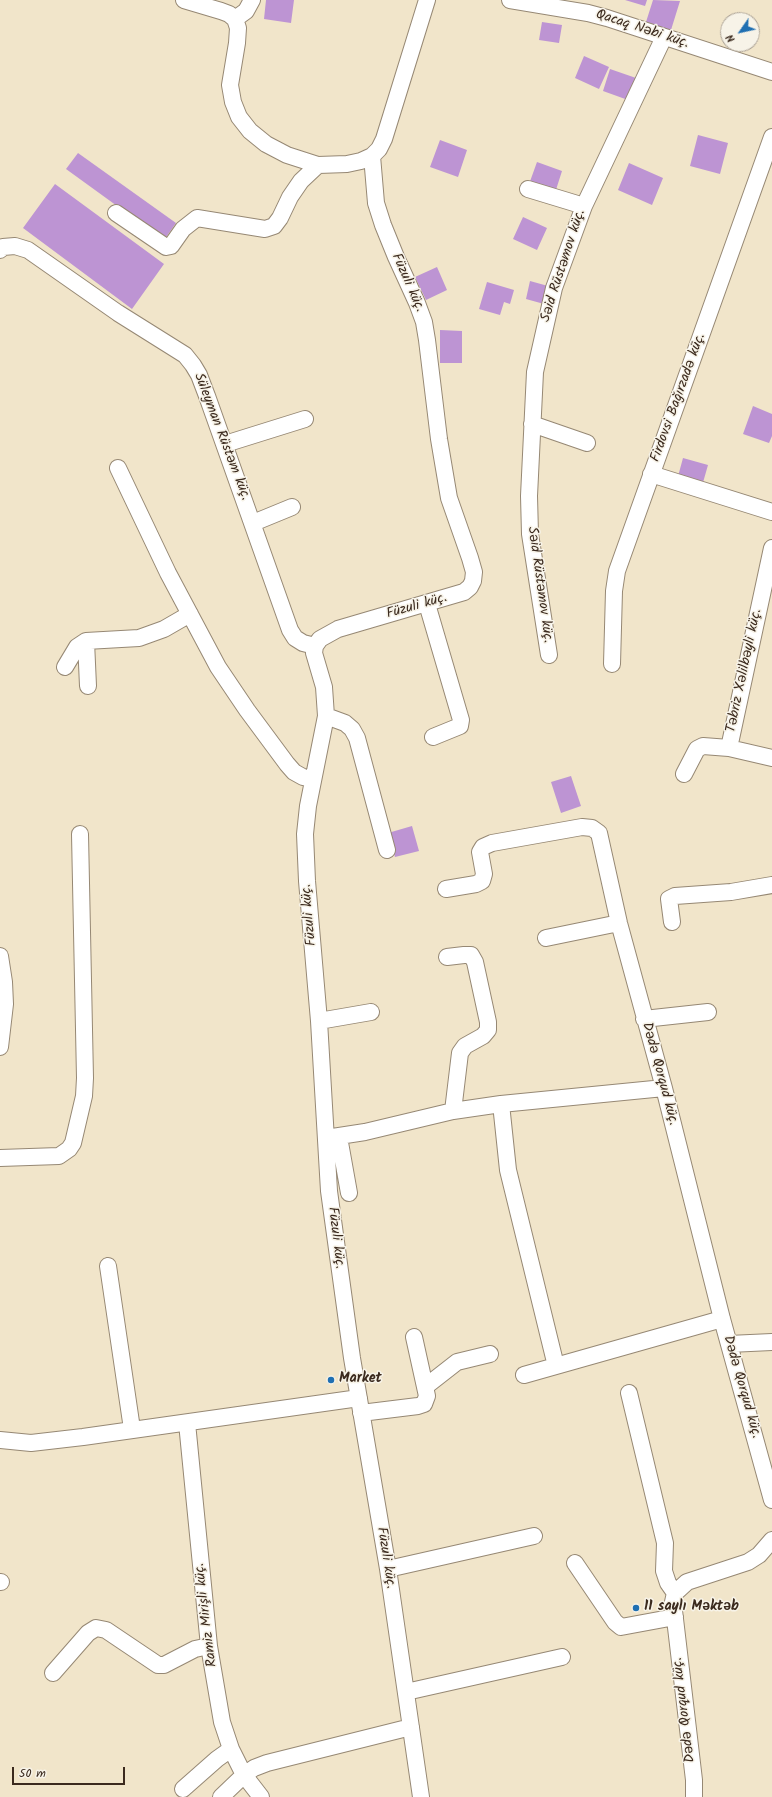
<!DOCTYPE html>
<html>
<head>
<meta charset="utf-8">
<style>
  body { margin:0 }
  #map { position:relative; width:772px; height:1797px; overflow:hidden; background:#f1e5ca; font-family:Kalam,sans-serif }
  canvas { display:block }
  .north { position:absolute; left:720px; top:12px; width:40px; height:40px; box-sizing:border-box; background:#f7f3e8; border:1px solid #aca397; border-radius:50%; rotate:236deg; font-size:11px; font-weight:700; line-height:16px; text-align:center; color:#3b2a1e }
  .north::after { content:''; display:block; margin:auto; width:14px; height:18px; background:#1f6fb2; clip-path:polygon(50% 0,100% 100%,50% 72%,0 100%) }
  .scale { position:absolute; left:12px; top:1767px; width:113px; height:18px; box-sizing:border-box; border:2px solid #3b2a1e; border-top:0; padding-left:5px; font-size:12px; line-height:14px; white-space:nowrap; color:#3b2a1e; -webkit-text-stroke:3px #f7f3e8; paint-order:stroke }
</style>
</head>
<body>
<div id="map">
<canvas width="772" height="1797"></canvas>
<div class="north">N</div>
<div class="scale">50 m</div>
</div>
<script>
const c = document.querySelector('canvas').getContext('2d');
c.lineJoin = 'round';
function paint(path, color) {
  c.fillStyle = color;
  c.fill(path, 'evenodd');
}
function toPath(rows) {
  const path = new Path2D();
  for (const r of rows) {
    path.moveTo(r[0], r[1]);
    for (let i = 2; i < r.length; i += 2) path.lineTo(r[i], r[i + 1]);
  }
  return path;
}
function trace(path, color, width, dash) {
  c.strokeStyle = color;
  c.lineWidth = width;
  c.lineCap = dash ? 'butt' : 'round';
  c.setLineDash(dash || []);
  c.stroke(path);
}
function write(font, color, halo, rows, align = 'center') {
  c.font = font + ' Kalam,sans-serif';
  c.lineWidth = 3;
  c.setLineDash([]);
  c.textBaseline = 'middle';
  c.strokeStyle = halo;
  c.fillStyle = color;
  for (const [text, x, y, turn = 0] of rows) {
    c.save();
    c.translate(x, y);
    c.rotate((+turn || 0) * Math.PI / 180);
    c.textAlign = isNaN(turn) ? turn : align;
    if (halo) c.strokeText(text, 0, 0);
    c.fillText(text, 0, 0);
    c.restore();
  }
}
const building = toPath([
  [266,0,294,0,291,23,264,19],
  [625,0,647,0,645,6],
  [653,0,680,1,671,30,646,22],
  [542,22,562,25,559,43,539,40],
  [584,56,609,67,599,89,575,78],
  [610,69,636,78,628,100,603,91],
  [698,135,728,143,720,174,690,166],
  [440,140,467,150,458,177,430,167],
  [78,153,176,223,164,240,66,169],
  [537,162,562,171,554,196,528,187],
  [629,163,663,178,652,205,618,190],
  [55,184,164,264,132,309,23,228],
  [523,217,547,228,537,250,513,239],
  [437,267,447,290,426,300,415,277],
  [530,281,548,286,544,304,526,299],
  [487,282,514,290,510,304,504,302,500,315,479,309],
  [440,330,462,331,462,363,440,363],
  [753,406,772,414,772,436,769,443,743,434],
  [683,458,708,465,702,486,677,480],
  [571,776,581,806,561,813,551,782],
  [412,826,419,851,395,857,388,833]
]);
const minor = toPath([
  [184,0,221,11,229,14,235,19,238,28,237,43,230,85,233,102,239,117,250,131,266,144,287,155,318,165,347,164,361,161,372,156,379,149,384,139,427,0],
  [510,0,588,13,607,18,772,72],
  [235,19,246,11,252,0],
  [372,156,376,203,383,225,396,257,417,303,424,322,427,340,439,439,449,498,470,558,474,572,473,581,470,587,464,592,338,629,320,639,315,646,314,653,324,687,326,716,308,806,305,834,307,881,319,1021,329,1191,352,1358,388,1569,421,1797],
  [528,189,584,206],
  [116,213,166,247,171,246,183,229,197,218,265,229,274,226,280,218,290,197,301,181,318,165],
  [0,250,3,247,15,246,28,250,118,313,185,355,193,365,199,375,207,396,290,630,295,638,303,643,315,646],
  [532,424,587,443],
  [225,444,305,419],
  [118,468,168,573,218,667,247,710,287,764,294,772,303,777,312,779],
  [651,474,772,512],
  [253,523,292,507],
  [427,604,461,720,460,726,433,737],
  [86,641,88,686],
  [549,655,530,534,529,496,535,372,554,288,584,206,664,37],
  [612,664,614,591,617,571,772,137],
  [65,667,77,647,86,641,139,638,164,629,190,614],
  [326,716,345,723,352,729,357,738,387,850],
  [729,748,772,548],
  [684,774,697,749,703,746,729,748,772,758],
  [446,889,476,884,482,881,484,874,480,852,483,847,492,843,582,827,592,828,599,833,619,923,664,1088,722,1319,772,1500],
  [672,922,669,899,675,896,731,892,772,885],
  [546,938,619,923],
  [0,956,4,982,5,1004,0,1047],
  [447,957,464,955,471,955,475,962,488,1022,488,1030,483,1036,465,1046,460,1053,453,1111],
  [644,1019,708,1012],
  [319,1021,371,1012],
  [501,1104,508,1170,556,1366],
  [339,1137,349,1193],
  [326,1138,365,1132,453,1111,501,1104,664,1088],
  [0,1158,59,1156,69,1149,73,1143,84,1096,85,1078,80,834],
  [108,1266,132,1429],
  [729,1344,772,1342],
  [524,1375,722,1319],
  [425,1387,457,1362,490,1354],
  [629,1393,665,1543,664,1571,668,1583,675,1593],
  [361,1413,418,1406,424,1404,427,1396,414,1337],
  [187,1423,209,1646,222,1722,231,1749,244,1775,261,1797],
  [0,1440,31,1443,83,1437,359,1398],
  [575,1563,615,1622,621,1627,675,1617],
  [388,1569,534,1536],
  [0,1582,1,1582],
  [53,1673,88,1633,96,1628,106,1630,158,1665,164,1665,195,1649,209,1646],
  [406,1692,562,1657],
  [183,1789,217,1759,231,1749],
  [221,1797,244,1775,254,1768,267,1763,411,1727],
  [694,1797,694,1780,673,1602,675,1593,687,1582,748,1562,759,1555,772,1540]
]);
const markers = [
  [331,1380,4,"#1f6fb2"],
  [636,1608,4,"#1f6fb2"]
];
const streetNames = [
  ["Qacaq Nəbi küç.",642,30,18],
  ["Səid Rüstəmov küç.",564,266,-72],
  ["Füzuli küç.",407,283,66],
  ["Firdovsi Bağırzadə küç.",679,398,-70],
  ["Süleyman Rüstəm küç.",221,437,69],
  ["Səid Rüstəmov küç.",539,585,82],
  ["Füzuli küç.",417,607,-16],
  ["Təbriz Xəlilbəyli küç.",745,671,-78],
  ["Füzuli küç.",310,915,-95],
  ["Dədə Qorqud küç.",659,1074,75],
  ["Füzuli küç.",335,1238,83],
  ["Dədə Qorqud küç.",741,1387,74],
  ["Füzuli küç.",385,1558,81],
  ["Ramiz Mirişli küç.",207,1615,-97],
  ["Dədə Qorqud küç.",685,1710,-97]
];
const poiNames = [
  ["Market",339,1380],
  ["11 saylı Məktəb",644,1608]
];
paint(building, '#bd94d3');
trace(minor, '#968874', 18);
trace(minor, '#fff', 16);
for (const [x, y, r, color] of markers) {
  const dot = new Path2D();
  dot.arc(x, y, r, 0, 2 * Math.PI);
  c.fillStyle = color;
  c.fill(dot);
  trace(dot, '#f7f3e8', 1.5);
}
write('14px', '#3b2a1e', '#f7f3e8', streetNames);
write('bold 14px', '#3b2a1e', '#f7f3e8', poiNames, 'left');
</script>
</body>
</html>
